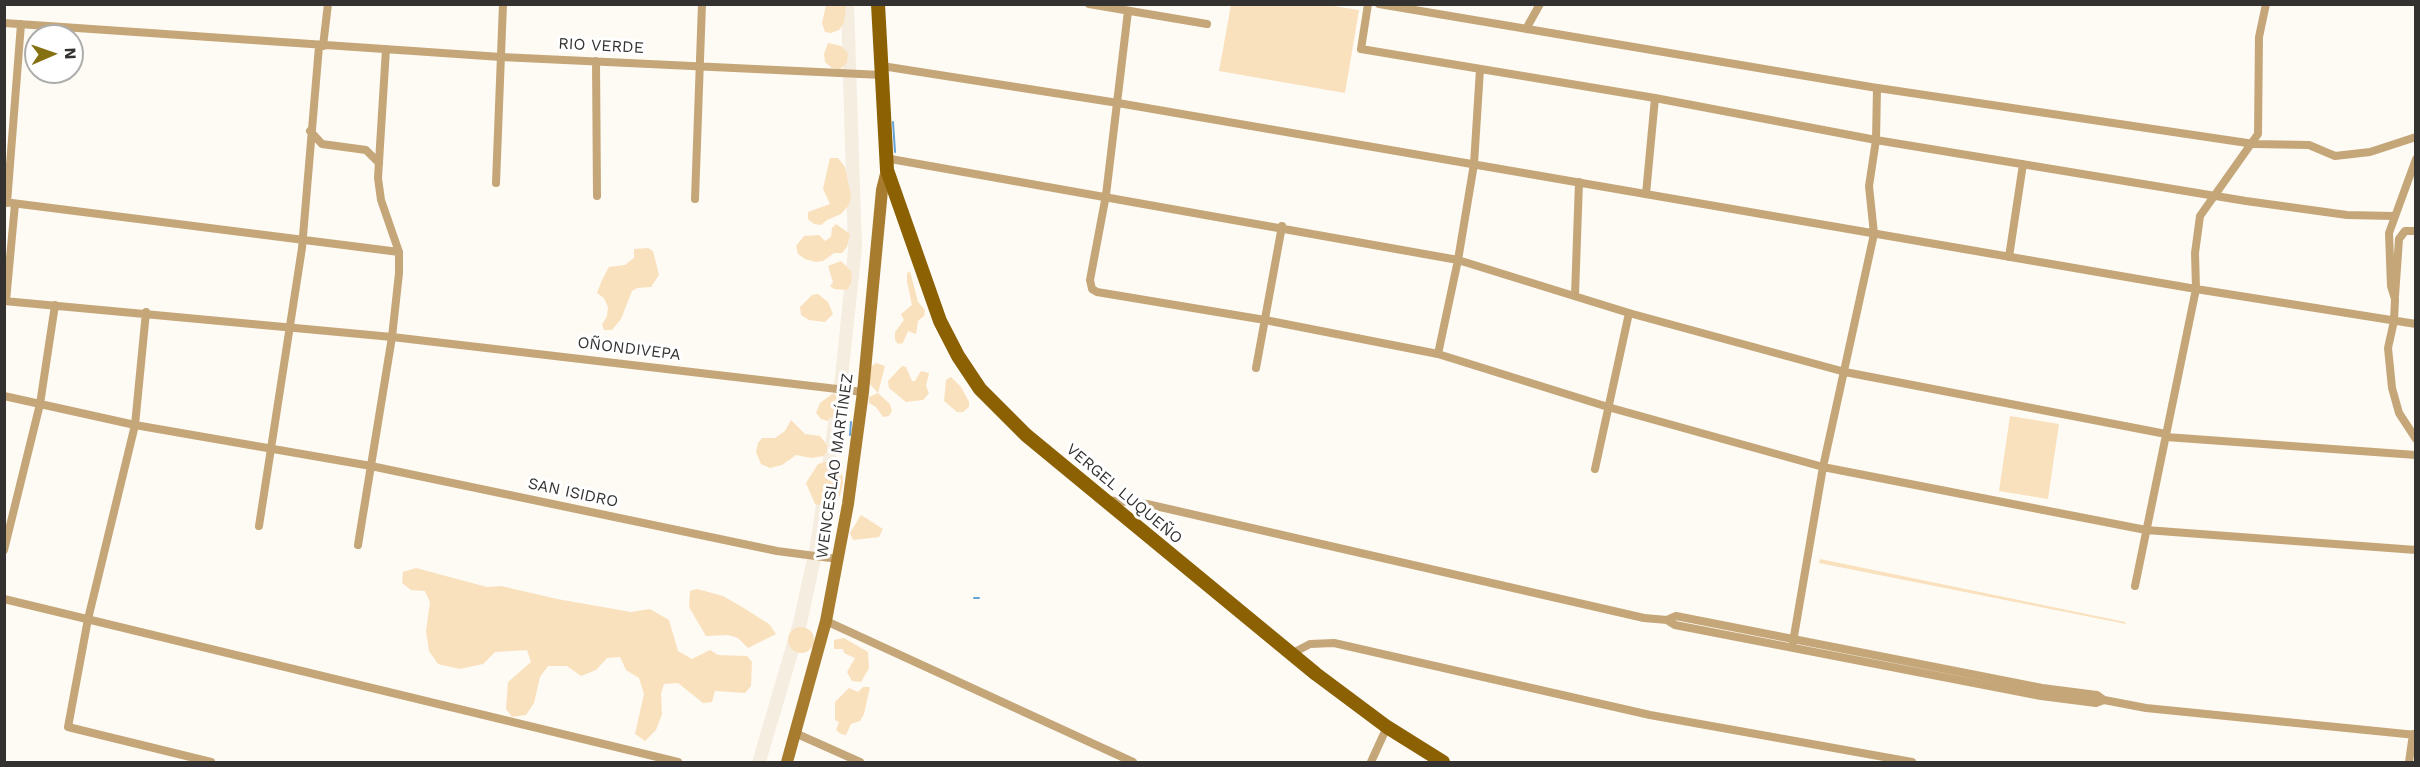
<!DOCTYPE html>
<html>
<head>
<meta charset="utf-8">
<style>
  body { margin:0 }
  #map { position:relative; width:2420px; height:767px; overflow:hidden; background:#fefaf4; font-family:"Work Sans",sans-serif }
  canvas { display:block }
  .frame { position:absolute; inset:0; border:6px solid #333230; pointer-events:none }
  .north { position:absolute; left:24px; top:24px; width:60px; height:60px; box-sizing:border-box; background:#fff; border:2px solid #adadac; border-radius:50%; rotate:88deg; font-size:16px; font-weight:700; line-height:24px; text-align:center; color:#333230 }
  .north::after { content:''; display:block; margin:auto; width:21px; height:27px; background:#867112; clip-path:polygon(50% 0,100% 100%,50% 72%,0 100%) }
</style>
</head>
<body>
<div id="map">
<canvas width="2420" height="767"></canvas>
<div class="frame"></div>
<div class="north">N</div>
</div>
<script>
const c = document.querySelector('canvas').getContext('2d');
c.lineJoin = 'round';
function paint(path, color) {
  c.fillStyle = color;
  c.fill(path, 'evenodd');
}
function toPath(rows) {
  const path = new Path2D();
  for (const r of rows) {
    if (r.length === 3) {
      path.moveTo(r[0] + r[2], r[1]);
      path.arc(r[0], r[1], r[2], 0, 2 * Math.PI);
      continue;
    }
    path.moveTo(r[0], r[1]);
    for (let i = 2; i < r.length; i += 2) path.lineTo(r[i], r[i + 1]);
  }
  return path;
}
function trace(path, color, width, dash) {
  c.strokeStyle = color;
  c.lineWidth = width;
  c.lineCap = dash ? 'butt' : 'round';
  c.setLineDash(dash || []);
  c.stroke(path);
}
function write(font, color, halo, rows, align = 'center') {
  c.font = font + ' "Work Sans",sans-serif';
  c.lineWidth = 6;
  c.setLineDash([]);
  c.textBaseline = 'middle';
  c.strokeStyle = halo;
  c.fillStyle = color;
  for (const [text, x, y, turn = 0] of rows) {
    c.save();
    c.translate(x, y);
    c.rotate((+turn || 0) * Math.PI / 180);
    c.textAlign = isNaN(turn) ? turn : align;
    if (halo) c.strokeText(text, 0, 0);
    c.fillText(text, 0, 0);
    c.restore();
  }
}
const built = toPath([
  [841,5,854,5,862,248,848,378,822,554,807,624,766,762,752,762,793,622,810,545,835,377,848,250]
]);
const green = toPath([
  [826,5,846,6,844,23,839,30,831,33,825,32,822,23],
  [1231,5,1327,5,1359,10,1345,93,1219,71],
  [828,43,841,46,848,53,847,63,840,69,832,68,825,62,824,54],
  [830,158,838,158,845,167,851,196,849,205,841,214,827,220,821,225,814,224,808,219,808,212,830,204,823,189],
  [836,224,850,234,847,247,842,253,834,253,823,261,816,262,805,259,798,254,796,246,804,236,819,235,825,241,831,237,832,228],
  [648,248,653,251,659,275,651,287,637,288,632,291,621,319,612,330,604,330,602,325,607,316,608,307,604,298,597,293,602,280,609,267,625,265,634,258,634,249],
  [841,261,852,272,851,283,847,290,834,289,830,286,833,282,828,266],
  [910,271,918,302,925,310,924,316,918,321,916,334,908,331,903,343,898,344,895,340,895,332,904,320,901,314,912,305,907,282,907,273],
  [818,294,828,302,833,314,825,322,809,320,801,315,800,307,812,295],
  [876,363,885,366,878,393,890,404,892,411,889,416,883,417,876,407,869,403,869,397,878,393,869,383,871,367],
  [902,366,906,367,912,381,915,381,921,371,929,373,926,386,929,393,923,400,906,402,889,388,888,381],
  [951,377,961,387,969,402,969,407,963,412,957,412,944,401,946,380],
  [832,394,842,397,847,404,845,415,830,418,828,421,821,419,816,413,820,403],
  [2010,416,2059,424,2048,499,1999,491],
  [791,420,805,434,820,436,827,445,827,451,824,456,811,458,796,455,782,465,770,468,761,464,756,452,758,443,762,438,775,438,785,431],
  [825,462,834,462,842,471,843,483,840,496,828,507,815,504,806,483,818,464],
  [861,515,883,529,879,537,853,540,850,533],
  [1820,559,2125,622,2126,624,1819,563],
  [416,568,487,587,501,586,557,599,631,612,650,609,669,620,678,651,692,659,710,650,718,655,747,656,752,662,751,686,745,693,715,691,712,702,703,703,678,683,664,684,661,694,662,714,656,730,645,741,635,734,644,694,639,678,626,670,620,657,607,658,596,670,581,676,567,666,548,666,540,677,534,703,526,715,512,717,506,709,508,682,531,662,527,650,495,652,483,664,460,669,438,664,429,651,426,631,430,602,425,591,411,590,402,583,403,572],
  [697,589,723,596,742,607,769,624,776,634,748,648,738,638,728,635,706,636,689,607,690,591],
  [801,640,13],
  [844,638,868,652,869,668,861,682,852,681,847,672,855,658,844,653,843,649,834,649,834,640],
  [863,687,870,687,864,714,860,721,851,724,846,735,841,734,836,730,839,722,835,720,835,702,849,688,858,692]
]);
const stream = toPath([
  [893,122,895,152],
  [850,435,851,422],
  [974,598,979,598]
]);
const minor = toPath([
  [1089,4,1207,24],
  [1368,4,1361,49,1655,98,1876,140,2246,201,2347,215,2393,216],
  [1379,4,1871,87,2254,144,2309,145,2335,156,2370,152,2416,137],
  [1128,11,1106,195,1090,280,1092,289,1097,292,1265,320,1438,354,1608,407,1823,467,2146,530,2416,550],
  [4,23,501,57,882,75],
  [1526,29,1540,4],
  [323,46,328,4],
  [596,61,597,196],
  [882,66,1118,103,2196,289,2416,324],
  [310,131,322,144,366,150,379,163],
  [885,158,1458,260,1629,313,1845,372,2166,434],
  [2416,159,2389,233,2391,286,2395,299,2394,321,2388,348,2392,388,2399,413,2416,439],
  [496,183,503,4],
  [1646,194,1655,98],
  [695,199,702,4],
  [4,202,399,252],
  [7,203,21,24],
  [2009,257,2023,164],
  [1575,295,1579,182],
  [2395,296,2399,239,2405,231,2416,231],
  [4,301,392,337,863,392],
  [6,301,15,204],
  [146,312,135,425,88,619,68,727,211,762],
  [1438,354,1458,260,1474,164,1480,69],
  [1256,368,1282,226],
  [4,396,135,425,371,466,777,551,838,559],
  [2166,437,2416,455],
  [1595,469,1629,313],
  [1106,500,1147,504,1644,618,1667,620,1676,616,2042,688,2097,695,2104,700],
  [259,526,302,248,319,46],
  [358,545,392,337,399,273,399,252,381,200,378,178,386,49],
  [4,550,40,404,55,305],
  [2135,586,2196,289,2195,253,2200,216,2258,134,2259,37,2266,4],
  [4,599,678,762],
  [1667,620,1675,625,2041,696,2096,703,2104,700,2146,708,2416,735],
  [826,621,1133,762],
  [1793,642,1823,467,1874,234,1869,186,1876,140,1877,88],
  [1291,654,1310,644,1334,643,1650,715,1912,762],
  [795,733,860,762],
  [1371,762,1387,727],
  [2409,762,2413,734]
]);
const secondary = toPath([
  [787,762,826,621,848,504,863,392,882,190,887,170]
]);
const primary = toPath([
  [878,4,887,170,940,321,958,356,980,389,1026,435,1316,674,1387,727,1443,762]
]);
const streetNames = [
  ["RIO VERDE",601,46,3],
  ["OÑONDIVEPA",629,349,7],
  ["WENCESLAO MARTÍNEZ",835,466,-82],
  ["SAN ISIDRO",573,493,12],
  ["VERGEL LUQUEÑO",1124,494,40]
];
paint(built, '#f6ede1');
paint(green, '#fae1bd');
trace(stream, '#64a3d5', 2);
trace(minor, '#c4a678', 8);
trace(secondary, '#a87c2e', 12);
trace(primary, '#8b6103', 14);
write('16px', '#333230', '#fff', streetNames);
</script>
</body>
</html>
